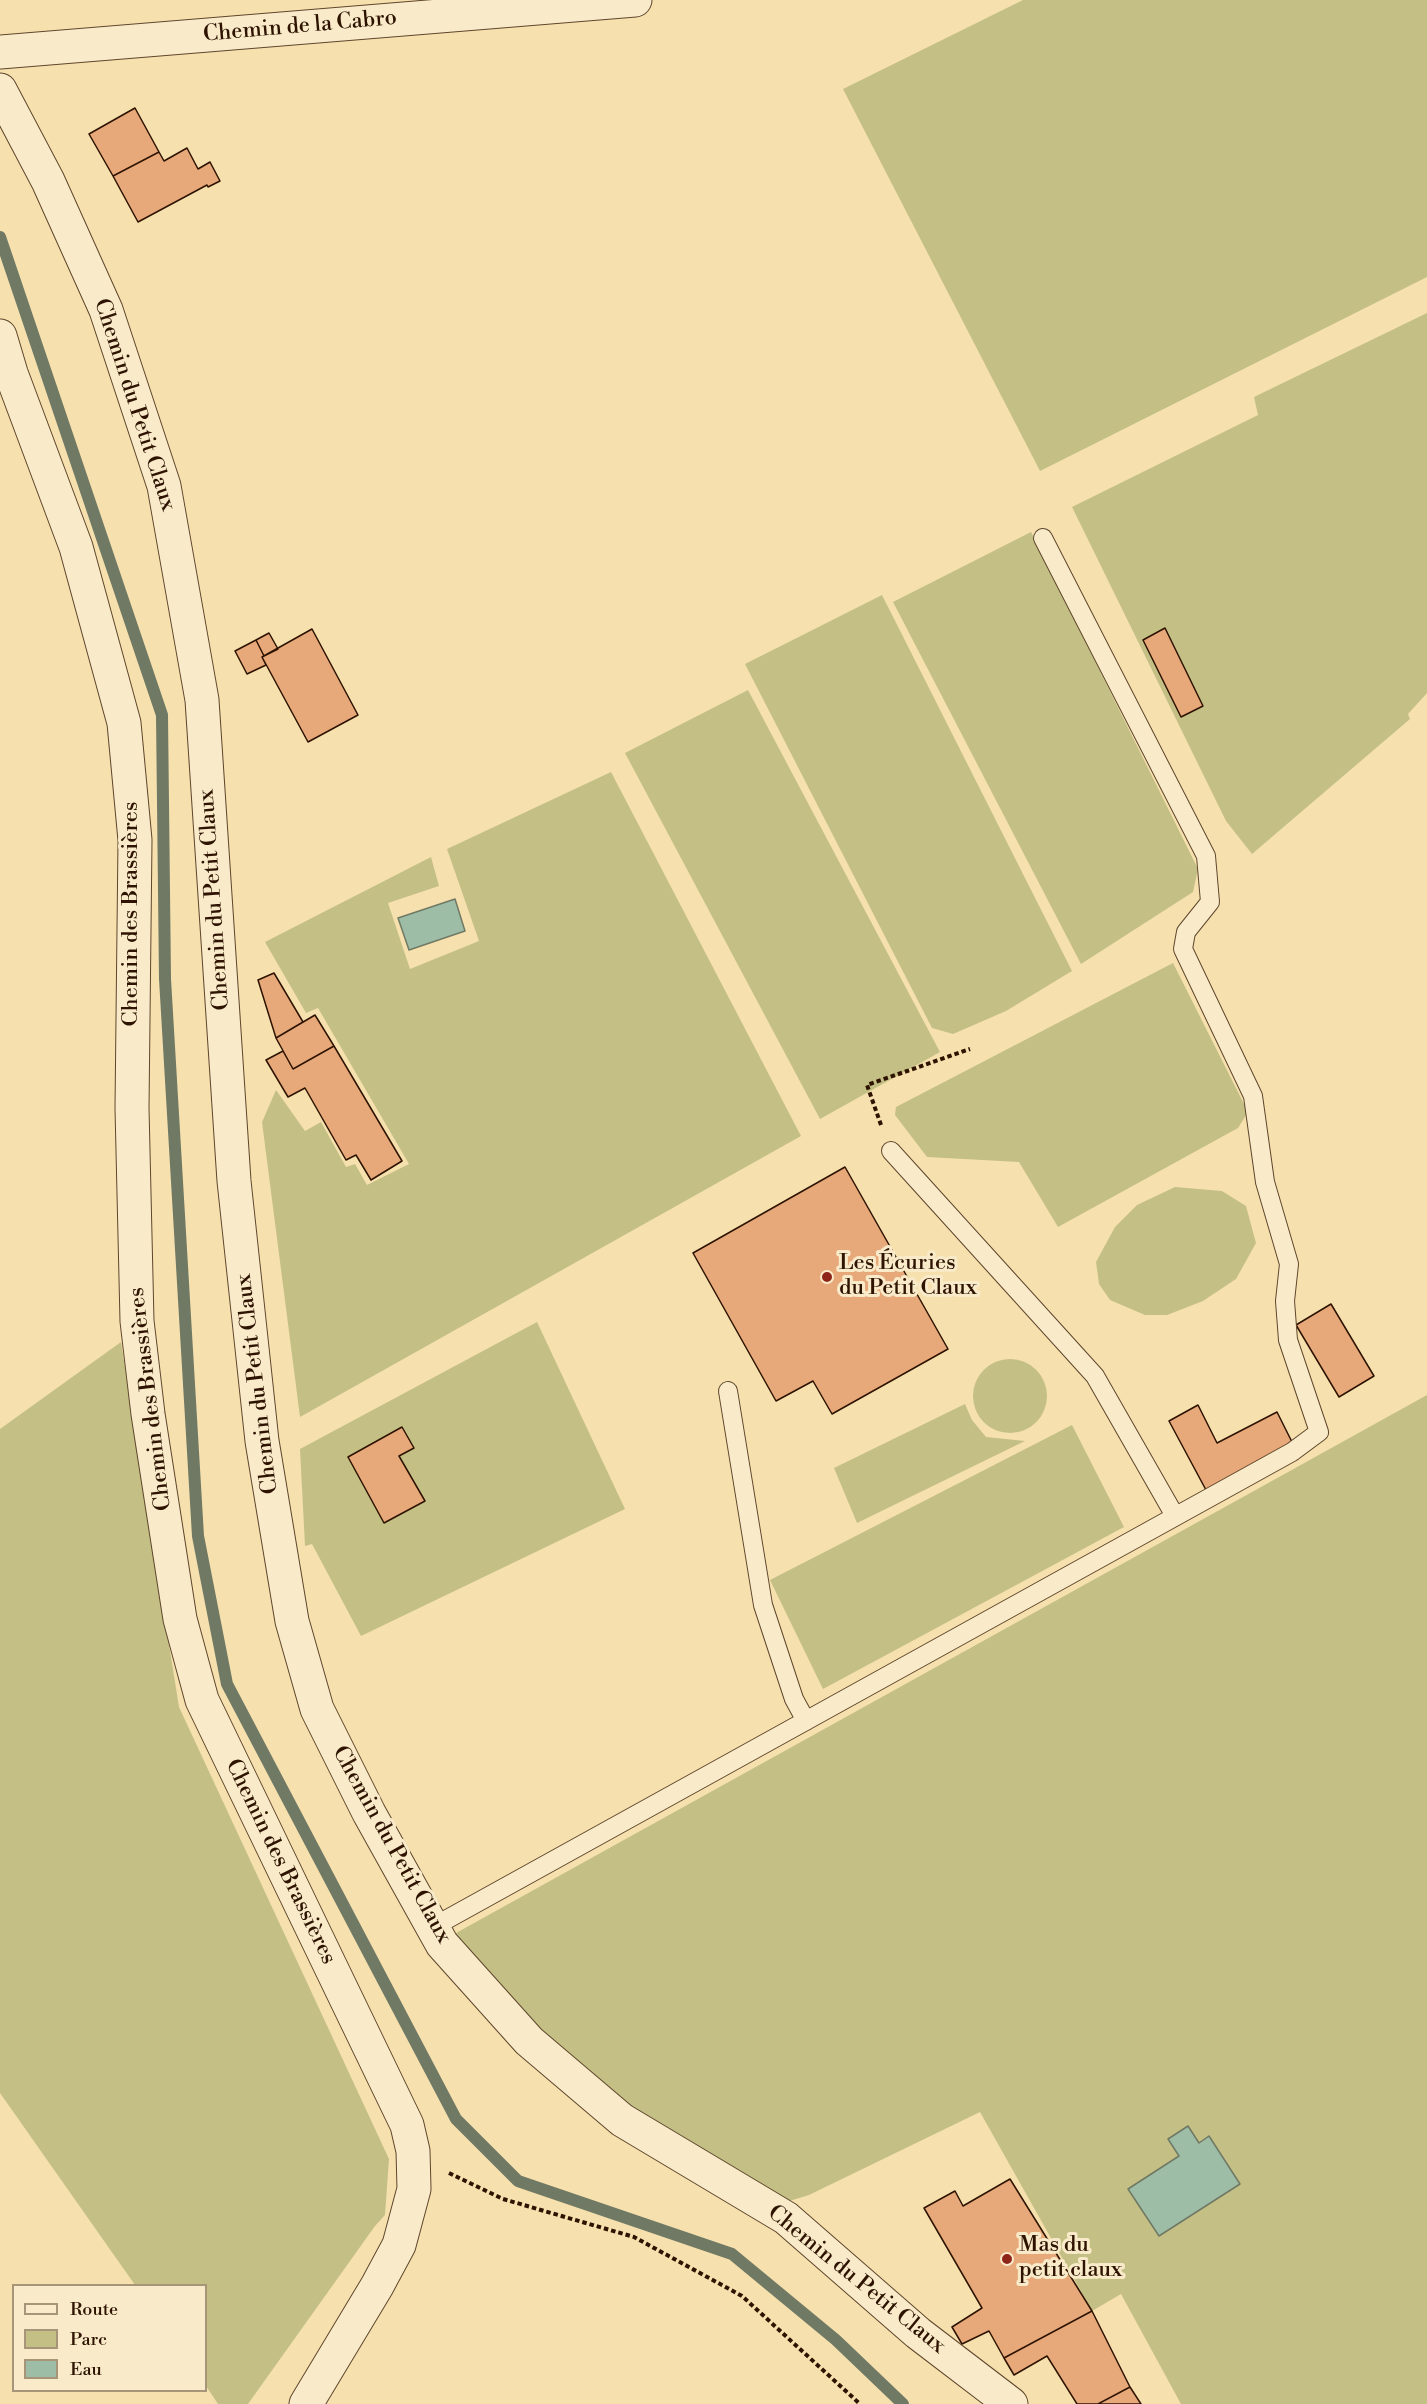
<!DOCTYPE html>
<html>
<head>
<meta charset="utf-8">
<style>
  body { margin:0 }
  #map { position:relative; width:1427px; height:2404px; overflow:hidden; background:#f6e0ae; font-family:"Libre Bodoni",serif }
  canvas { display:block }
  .legend { position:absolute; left:12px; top:2284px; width:195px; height:108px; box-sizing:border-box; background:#f9ebca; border:2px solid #a79579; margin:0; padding:8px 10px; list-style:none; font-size:18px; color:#2d1300 }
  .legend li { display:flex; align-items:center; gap:12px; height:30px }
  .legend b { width:30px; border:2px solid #a79579 }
</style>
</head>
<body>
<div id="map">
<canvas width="1427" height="2404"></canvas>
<ul class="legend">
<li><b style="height:8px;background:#f9ebca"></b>Route</li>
<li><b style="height:16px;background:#c4c085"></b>Parc</li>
<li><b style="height:16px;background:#9dbda7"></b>Eau</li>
</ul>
</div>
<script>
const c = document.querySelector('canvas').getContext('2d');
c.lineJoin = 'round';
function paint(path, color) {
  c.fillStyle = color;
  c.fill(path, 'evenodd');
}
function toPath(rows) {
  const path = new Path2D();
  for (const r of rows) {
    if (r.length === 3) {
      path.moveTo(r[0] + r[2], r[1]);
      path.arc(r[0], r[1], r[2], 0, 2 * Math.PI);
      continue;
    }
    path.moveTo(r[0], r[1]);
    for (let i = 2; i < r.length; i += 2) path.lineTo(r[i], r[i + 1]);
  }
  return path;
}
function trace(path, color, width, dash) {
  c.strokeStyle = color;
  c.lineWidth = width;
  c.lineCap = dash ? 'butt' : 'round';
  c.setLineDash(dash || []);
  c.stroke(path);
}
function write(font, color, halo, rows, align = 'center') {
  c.font = font + ' "Libre Bodoni",serif';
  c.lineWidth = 6;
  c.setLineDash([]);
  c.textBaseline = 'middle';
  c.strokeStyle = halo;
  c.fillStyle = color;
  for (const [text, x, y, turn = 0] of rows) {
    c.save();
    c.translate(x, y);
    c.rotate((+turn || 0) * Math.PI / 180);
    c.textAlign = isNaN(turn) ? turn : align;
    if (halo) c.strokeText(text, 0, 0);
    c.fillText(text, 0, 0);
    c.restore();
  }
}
const green = toPath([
  [1023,0,1427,0,1427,277,1040,471,843,89],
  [1427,313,1427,693,1408,714,1410,719,1252,854,1226,821,1072,507,1258,415,1254,397],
  [1031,532,1198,869,1193,892,1081,964,893,602],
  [882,595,1072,971,1006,1011,953,1034,932,1028,745,664],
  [748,690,940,1052,820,1119,625,753],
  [611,772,801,1136,300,1417,262,1122,276,1090,305,1131,321,1122,346,1167,355,1164,367,1185,409,1164,318,1008,306,1013,265,942,431,857,439,886,388,903,410,969,479,941,447,849],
  [1173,963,1248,1112,1238,1128,1058,1227,1019,1162,927,1157,895,1115,896,1107],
  [1175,1187,1222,1191,1246,1206,1256,1243,1236,1279,1203,1301,1167,1315,1145,1315,1110,1300,1099,1284,1096,1262,1115,1227,1137,1205],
  [537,1322,625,1509,361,1636,312,1544,305,1546,300,1449],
  [121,1342,179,1707,389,2159,385,2215,375,2226,248,2404,218,2404,206,2386,206,2286,135,2285,0,2093,0,1429],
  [1010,1396,37],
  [1427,1395,1427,2404,1181,2404,1121,2294,1092,2311,980,2112,809,2195,786,2202,628,2113,531,2033,447,1938],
  [965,1404,972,1420,986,1437,1025,1441,857,1523,834,1468],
  [1072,1425,1124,1527,823,1689,770,1580]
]);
const water = toPath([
  [455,899,465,931,409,950,398,918,455,899],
  [1188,2126,1199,2143,1209,2136,1240,2184,1159,2236,1128,2189,1179,2156,1168,2139,1188,2126]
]);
const stream = toPath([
  [0,237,162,715,165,979,198,1536,227,1684,456,2119,518,2181,732,2254,836,2340,903,2404]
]);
const building = toPath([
  [135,108,159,152,113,176,89,134,135,108],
  [187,148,198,169,210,162,220,181,208,187,207,185,138,222,113,176,159,152,164,161,187,148],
  [1165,628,1203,706,1181,717,1143,640,1165,628],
  [312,629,358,715,308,742,262,657,312,629],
  [269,633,278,649,264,656,256,640,269,633],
  [256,640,264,656,262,657,266,665,247,674,235,651,256,640],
  [274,973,303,1022,276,1038,258,980,274,973],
  [315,1015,334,1046,293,1069,276,1038,315,1015],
  [334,1046,402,1161,371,1180,356,1155,346,1160,305,1088,288,1097,266,1060,283,1051,293,1069,334,1046],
  [845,1167,948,1349,832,1414,813,1381,776,1401,693,1253,845,1167],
  [1331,1304,1374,1376,1339,1397,1296,1325,1331,1304],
  [1198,1405,1217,1443,1277,1412,1293,1444,1206,1490,1169,1421,1198,1405],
  [402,1427,414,1448,399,1456,425,1501,384,1523,348,1457,402,1427],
  [1010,2179,1092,2311,1004,2358,989,2331,962,2344,952,2327,982,2308,924,2208,955,2191,963,2206,1010,2179],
  [1092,2311,1130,2387,1098,2404,1077,2404,1047,2356,1014,2375,1004,2358,1092,2311],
  [1130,2387,1141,2404,1098,2404,1130,2387]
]);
const path = toPath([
  [881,1125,867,1085,970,1049],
  [449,2173,503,2199,634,2237,742,2296,860,2404]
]);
const lane = toPath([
  [891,1151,1095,1376,1175,1516],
  [728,1391,763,1605,794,1699,806,1721],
  [433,1927,1292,1452,1319,1432,1288,1340,1285,1301,1289,1264,1265,1182,1253,1096,1183,949,1186,932,1210,902,1206,856,1043,538]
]);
const street = toPath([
  [0,52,635,0],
  [0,90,48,181,106,310,164,486,202,700,234,1181,262,1441,292,1621,317,1709,369,1813,442,1944,529,2041,622,2120,786,2218,918,2333,1011,2404],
  [0,336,11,373,76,547,124,723,135,840,132,1108,137,1321,148,1414,180,1619,202,1700,407,2125,413,2151,414,2189,399,2245,377,2286,306,2404]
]);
const markers = [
  [827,1277,6,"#8f2418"],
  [1007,2259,6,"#8f2418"]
];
const streetNames = [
  ["Chemin de la Cabro",300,27,-5],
  ["Chemin du Petit Claux",134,405,72],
  ["Chemin du Petit Claux",215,900,-94],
  ["Chemin des Brassières",132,914,-90],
  ["Chemin du Petit Claux",258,1384,-97],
  ["Chemin des Brassières",151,1399,-97],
  ["Chemin du Petit Claux",391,1845,61],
  ["Chemin des Brassières",280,1862,64],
  ["Chemin du Petit Claux",856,2280,39]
];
const poiNames = [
  ["Les Écuries",839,1264],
  ["du Petit Claux",839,1289],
  ["Mas du",1019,2246],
  ["petit claux",1019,2271]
];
paint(green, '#c4c085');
paint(water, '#9dbda7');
trace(water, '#707964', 1.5);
trace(stream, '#707964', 12);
paint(building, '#e8a97a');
trace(building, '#2d1300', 1.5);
trace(lane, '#5f462c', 20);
trace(street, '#5f462c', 35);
trace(path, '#2d1300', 4, [4.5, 3]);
trace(lane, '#f9ebca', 18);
trace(street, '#f9ebca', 33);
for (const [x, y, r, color] of markers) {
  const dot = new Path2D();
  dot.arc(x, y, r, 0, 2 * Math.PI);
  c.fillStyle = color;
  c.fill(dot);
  trace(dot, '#f9ebca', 2);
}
write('22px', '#2d1300', '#f9ebca', streetNames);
write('22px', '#2d1300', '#f9ebca', poiNames, 'left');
</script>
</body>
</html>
